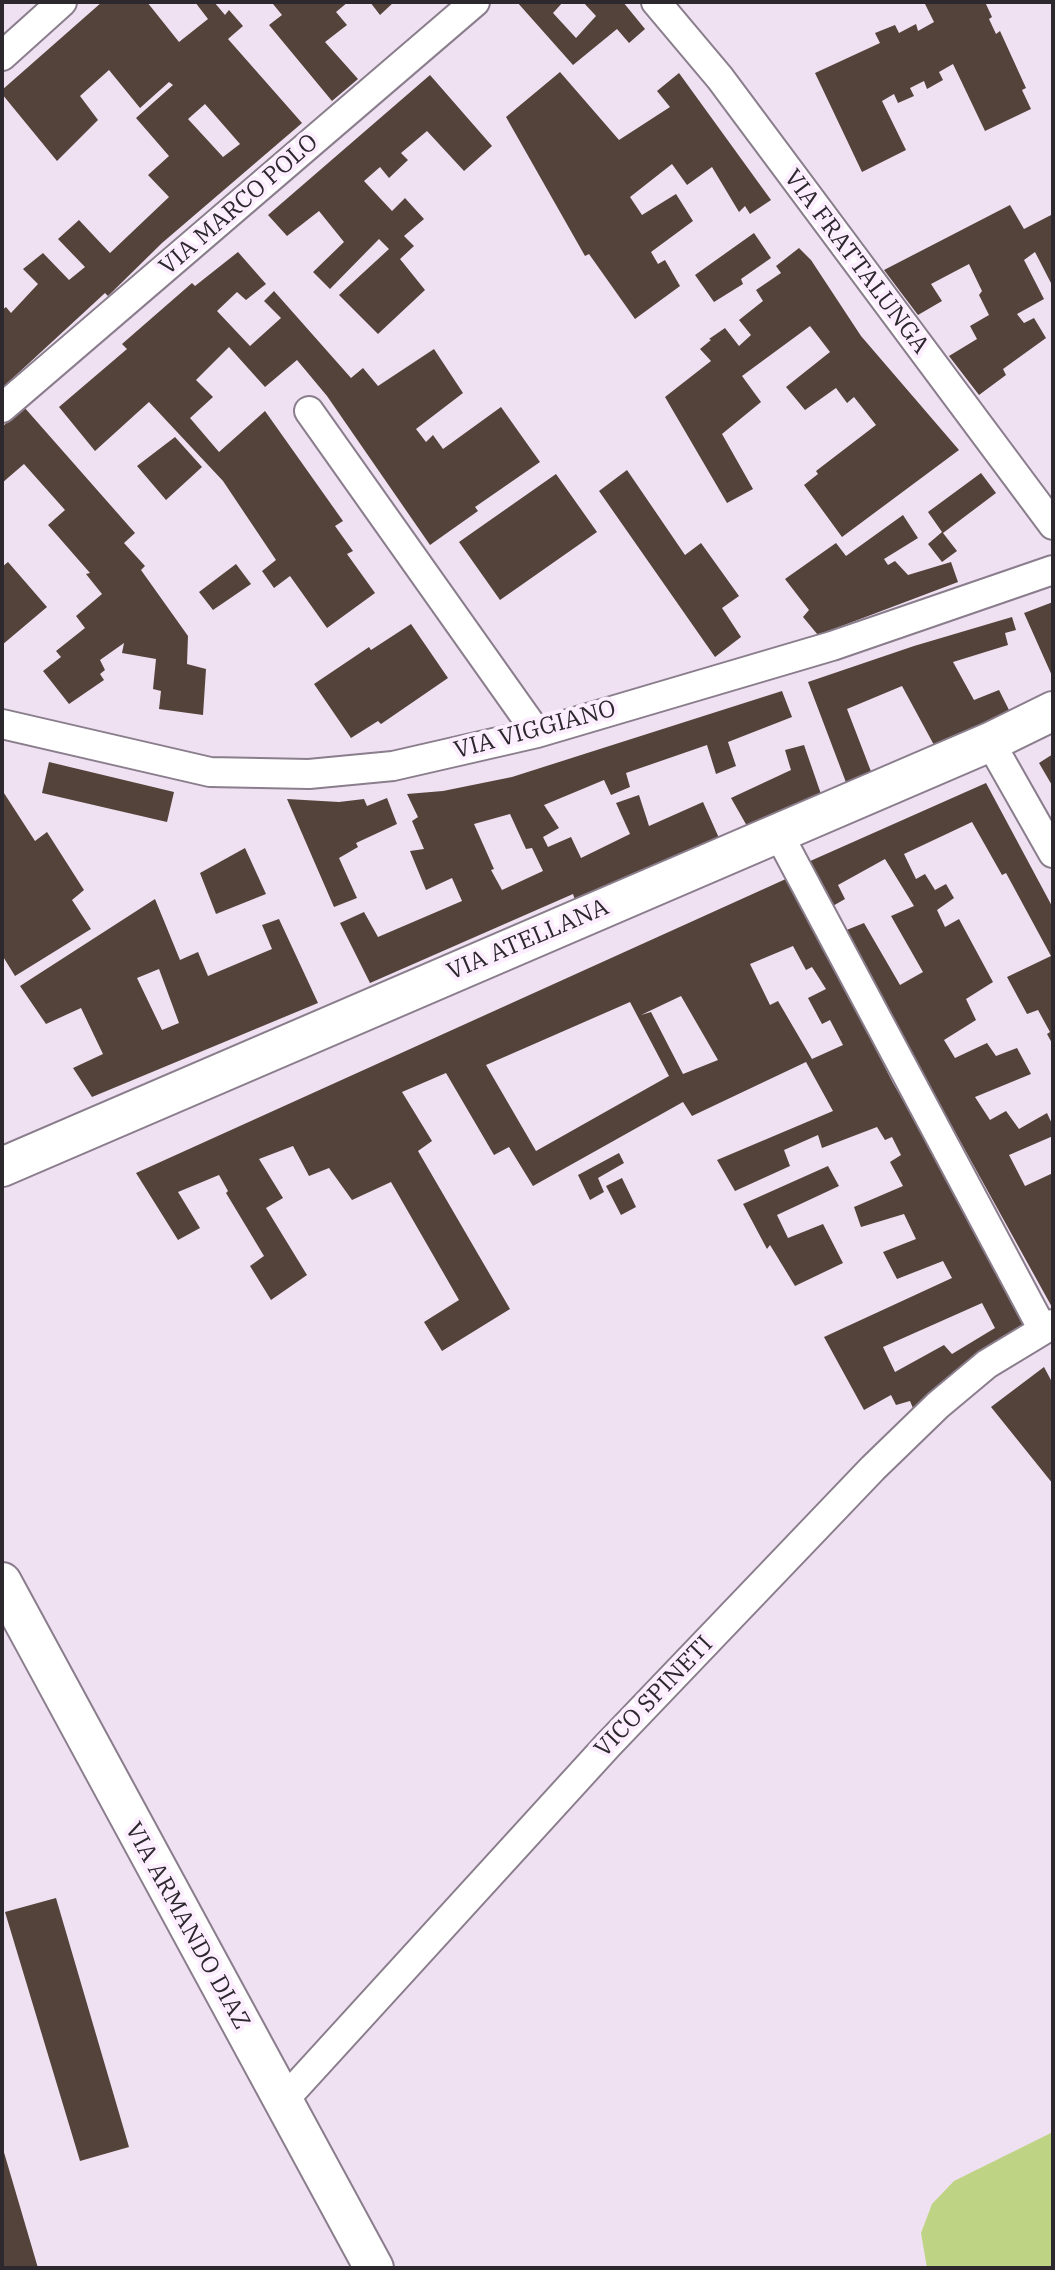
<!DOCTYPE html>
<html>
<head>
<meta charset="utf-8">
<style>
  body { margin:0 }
  #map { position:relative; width:1055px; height:2270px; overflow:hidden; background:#efe0f2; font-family:"IBM Plex Serif",serif }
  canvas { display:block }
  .frame { position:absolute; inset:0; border:4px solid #2d272e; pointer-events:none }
</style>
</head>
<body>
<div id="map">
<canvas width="1055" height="2270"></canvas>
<div class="frame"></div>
</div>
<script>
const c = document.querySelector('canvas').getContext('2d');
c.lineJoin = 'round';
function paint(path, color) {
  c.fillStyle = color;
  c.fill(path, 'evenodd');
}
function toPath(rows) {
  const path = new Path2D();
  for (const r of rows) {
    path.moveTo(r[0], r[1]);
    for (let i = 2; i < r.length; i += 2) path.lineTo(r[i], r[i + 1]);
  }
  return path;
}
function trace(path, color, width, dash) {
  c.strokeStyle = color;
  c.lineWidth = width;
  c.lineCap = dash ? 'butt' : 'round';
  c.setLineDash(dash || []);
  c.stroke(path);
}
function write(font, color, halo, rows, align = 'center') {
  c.font = font + ' "IBM Plex Serif",serif';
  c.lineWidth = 8;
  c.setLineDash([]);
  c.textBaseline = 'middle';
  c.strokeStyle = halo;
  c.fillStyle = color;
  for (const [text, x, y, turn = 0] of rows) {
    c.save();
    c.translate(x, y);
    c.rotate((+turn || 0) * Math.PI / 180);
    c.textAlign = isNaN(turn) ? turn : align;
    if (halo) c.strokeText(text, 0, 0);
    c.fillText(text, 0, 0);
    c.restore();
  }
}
const green = toPath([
  [1053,2132,1053,2268,927,2268,921,2233,932,2204,954,2181]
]);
const building = toPath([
  [102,2,147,2,179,42,208,19,195,2,214,2,225,15,229,10,243,26,228,39,302,123,162,243,108,296,105,293,2,388,2,310,6,307,11,313,38,284,23,269,43,253,69,280,85,267,58,239,79,220,110,253,169,197,148,175,169,156,136,118,173,85,169,82,140,108,109,70,80,96,98,120,57,161,2,94,2,90],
  [205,104,240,144,223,157,188,119],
  [276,2,348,2,336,12,347,25,325,42,358,79,332,101,269,25,282,15,273,4],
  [370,2,394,2,380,15],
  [517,2,563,2,553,13,576,38,596,16,583,2,623,2,645,29,629,43,617,29,573,65],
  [924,2,985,2,992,17,989,19,996,34,1000,31,1026,88,1022,90,1031,109,985,131,953,64,939,72,943,80,927,89,924,81,910,88,914,96,898,103,894,94,882,101,906,150,862,172,815,73,880,43,875,33,895,25,899,33,916,24,918,31,934,22],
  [560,72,619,140,670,107,657,91,679,73,771,200,750,214,745,206,739,212,712,167,687,185,672,164,630,197,642,215,676,194,693,221,651,252,658,264,665,260,680,286,635,319,589,254,585,256,506,117],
  [430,75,492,146,464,171,427,131,401,153,408,160,389,178,380,167,364,181,392,211,405,198,424,219,404,236,414,246,400,259,425,290,378,334,339,295,389,249,379,239,330,289,313,272,344,242,319,211,287,236,268,215],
  [1010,205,1024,229,1053,214,1053,287,1035,252,1024,260,1044,299,1017,314,1024,323,1034,318,1046,338,1003,369,1006,375,979,395,949,356,977,339,970,326,989,315,979,295,982,291,969,264,931,284,942,301,918,315,884,270],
  [754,233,771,258,741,279,743,284,714,302,695,275],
  [799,248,811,260,861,336,959,450,842,537,804,485,818,474,816,471,876,425,854,397,847,403,836,388,805,410,786,387,830,352,810,326,742,376,761,402,722,434,753,489,727,503,665,397,711,361,700,349,711,340,709,339,725,328,739,346,751,335,739,320,763,301,756,290,781,273,776,266],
  [238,252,266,284,246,300,237,292,217,311,250,346,281,318,264,301,274,291,351,378,363,368,378,386,434,349,463,393,416,429,426,442,433,435,443,449,501,407,540,462,475,507,478,511,430,545,327,396,297,360,265,387,229,347,196,380,213,397,190,418,219,452,265,411,343,521,335,526,353,551,347,554,375,593,327,628,290,576,274,588,262,571,276,560,223,481,149,402,95,451,59,407,127,349,122,344,192,283,195,286],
  [24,407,135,533,124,543,145,566,141,570,188,636,187,664,206,669,203,715,159,709,161,691,153,689,156,659,122,653,124,643,100,660,105,670,100,674,104,680,69,704,43,671,61,657,56,651,85,628,76,616,102,594,86,574,90,573,48,525,65,510,24,464,2,483,2,427],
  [175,437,202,467,166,500,137,466],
  [627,470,685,555,701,543,739,596,722,608,741,637,715,657,599,491],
  [981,473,996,493,943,533,957,551,942,562,928,544,942,532,928,512],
  [556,474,597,532,500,600,459,542],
  [903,515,918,538,884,559,888,565,895,561,908,575,951,562,958,582,818,635,803,617,809,610,785,579,836,543,846,556],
  [8,562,47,607,2,645,2,567],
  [236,564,251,584,213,610,199,592],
  [1053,602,1053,678,1024,613],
  [1012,617,1016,630,1005,633,1008,645,953,662,974,700,999,690,1010,712,934,745,902,686,847,709,872,774,847,785,808,682,914,646],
  [411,624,448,678,381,724,378,721,351,738,314,684,369,647,371,650],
  [782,691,792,717,728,742,736,766,716,774,707,745,626,773,630,787,611,795,604,780,544,805,559,828,543,837,548,847,571,837,581,858,630,834,616,803,639,795,649,826,703,802,719,838,576,903,573,894,370,983,340,923,364,912,378,937,462,901,452,878,426,890,410,851,424,849,412,821,418,817,407,794,443,791,512,777],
  [510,814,526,849,532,848,543,871,502,890,491,870,494,869,474,824],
  [804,745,821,794,747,826,731,798,791,770,785,750],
  [1053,754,1053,787,1039,763],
  [49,762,174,792,167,822,42,793],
  [986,783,1053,908,1053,1045,1047,1034,1050,1032,1038,1010,1027,1014,1007,977,1051,956,1006,873,1002,875,972,822,904,854,916,879,925,874,935,890,946,884,954,898,937,910,945,927,959,919,993,982,966,999,976,1020,944,1040,955,1058,987,1043,996,1056,1017,1048,1031,1074,975,1097,990,1120,1006,1111,1019,1129,1047,1113,1053,1126,1053,1136,1009,1155,1025,1186,1053,1173,1053,1309,844,931,864,923,900,985,923,972,891,916,914,906,885,859,838,885,845,899,831,907,808,862],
  [2,790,35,841,47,832,84,890,72,900,91,929,15,976,2,955],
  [387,798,397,824,356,843,358,847,339,858,357,898,334,907,287,799,339,802,364,799,367,806],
  [245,848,266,894,216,914,200,873],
  [788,878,893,1083,934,1153,1029,1325,915,1413,910,1401,896,1405,891,1395,864,1410,824,1337,952,1278,943,1261,897,1279,883,1252,916,1239,904,1214,861,1227,854,1207,903,1186,890,1162,901,1155,892,1137,885,1140,877,1127,822,1148,818,1135,784,1150,790,1166,735,1191,717,1160,833,1111,806,1062,692,1116,683,1102,533,1186,509,1147,494,1155,446,1073,402,1092,432,1141,418,1151,510,1309,442,1351,424,1322,459,1300,391,1182,352,1200,329,1168,309,1176,293,1146,259,1159,283,1198,266,1208,307,1275,271,1300,250,1266,264,1256,226,1193,228,1191,219,1175,178,1192,200,1228,178,1240,136,1173],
  [793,946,806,970,812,967,826,989,808,998,822,1024,830,1020,843,1045,812,1059,778,1001,770,1005,750,964],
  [681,996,718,1060,683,1074,651,1012,641,1015],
  [630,1002,669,1076,536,1151,486,1065],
  [982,1303,995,1328,952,1354,944,1345,895,1372,883,1347],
  [155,899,180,960,198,952,208,976,272,949,262,925,279,919,318,1003,92,1097,73,1068,103,1054,81,1008,46,1024,20,986],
  [159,969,179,1023,162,1030,137,978],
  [619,1153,624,1163,598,1178,604,1192,590,1200,578,1175],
  [828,1166,839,1186,777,1215,788,1238,823,1224,843,1263,795,1286,770,1245,767,1249,743,1204],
  [622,1178,636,1207,621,1215,606,1186],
  [1044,1367,1053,1384,1053,1484,991,1407],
  [56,1898,129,2147,80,2161,5,1912],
  [2,2149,3,2149,38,2268,2,2268]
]);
const street = toPath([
  [656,2,720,78,1053,525],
  [2,56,62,2],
  [2,408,475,2],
  [309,411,537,733],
  [2,724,210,772,309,774,393,766,537,733,832,646,1053,570],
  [990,742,1053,853],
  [778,833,1043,1330],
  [283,2101,608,1745,873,1468,938,1405,987,1364,1053,1324]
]);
const secondary = toPath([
  [2,1167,990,742,1053,711],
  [2,1582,374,2268]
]);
const streetNames = [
  ["VIA MARCO POLO",239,205,-41],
  ["VIA FRATTALUNGA",856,262,53],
  ["VIA VIGGIANO",535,730,-15],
  ["VIA ATELLANA",528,940,-23],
  ["VICO SPINETI",654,1697,-46],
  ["VIA ARMANDO DIAZ",187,1926,61]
];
paint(green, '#bfd384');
paint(building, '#54433a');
trace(street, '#8a7d8c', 32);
trace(secondary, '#8a7d8c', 42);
trace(street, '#fff', 28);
trace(secondary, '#fff', 38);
write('24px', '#2d272e', '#fceeff', streetNames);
</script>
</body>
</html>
